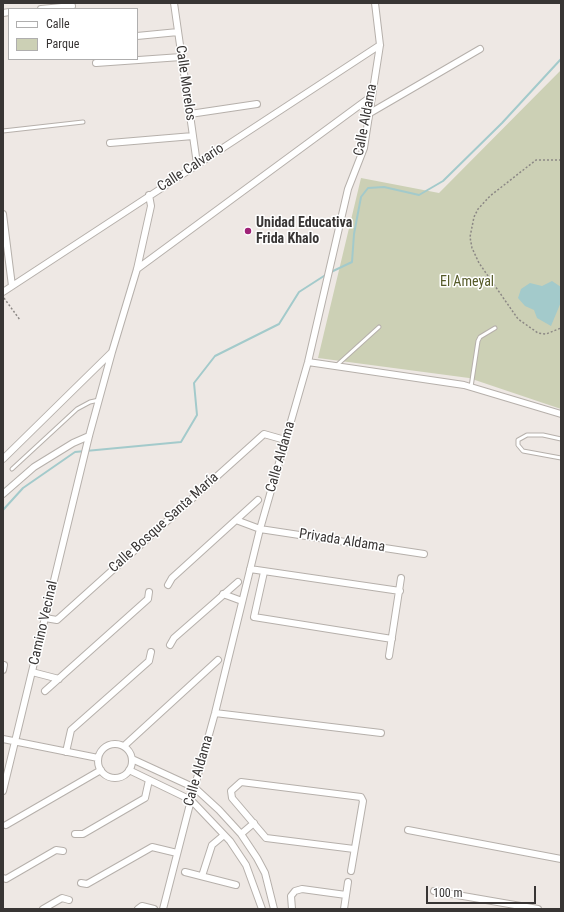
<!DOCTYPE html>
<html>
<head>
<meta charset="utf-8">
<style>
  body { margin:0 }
  #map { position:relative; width:564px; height:912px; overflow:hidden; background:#eee8e4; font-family:"Roboto Condensed",sans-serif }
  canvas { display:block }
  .frame { position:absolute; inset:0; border:4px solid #383534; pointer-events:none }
  .legend { position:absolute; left:8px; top:8px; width:130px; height:52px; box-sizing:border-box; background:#fff; border:1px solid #afaeae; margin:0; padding:5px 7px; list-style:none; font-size:12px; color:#383534 }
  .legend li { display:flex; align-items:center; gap:8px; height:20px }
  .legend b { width:20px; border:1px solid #afaeae }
  .scale { position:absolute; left:426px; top:886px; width:110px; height:18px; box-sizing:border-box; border:2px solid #383534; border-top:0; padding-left:5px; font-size:12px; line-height:14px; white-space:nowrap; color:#383534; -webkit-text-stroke:3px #fff; paint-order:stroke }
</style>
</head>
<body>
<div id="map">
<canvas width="564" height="912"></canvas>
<div class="frame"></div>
<ul class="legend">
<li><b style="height:5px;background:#fff"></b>Calle</li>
<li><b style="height:11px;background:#ccd0b5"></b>Parque</li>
</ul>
<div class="scale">100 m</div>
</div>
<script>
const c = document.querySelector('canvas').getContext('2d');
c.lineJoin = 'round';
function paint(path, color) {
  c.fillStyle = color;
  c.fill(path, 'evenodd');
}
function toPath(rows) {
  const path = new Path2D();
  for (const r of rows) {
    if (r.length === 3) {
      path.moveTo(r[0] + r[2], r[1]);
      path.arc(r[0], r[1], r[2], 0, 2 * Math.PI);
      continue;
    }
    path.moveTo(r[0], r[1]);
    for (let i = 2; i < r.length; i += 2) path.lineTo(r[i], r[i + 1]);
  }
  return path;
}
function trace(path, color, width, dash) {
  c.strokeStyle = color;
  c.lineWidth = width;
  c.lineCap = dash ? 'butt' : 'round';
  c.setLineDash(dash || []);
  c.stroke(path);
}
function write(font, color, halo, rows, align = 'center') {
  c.font = font + ' "Roboto Condensed",sans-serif';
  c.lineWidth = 3;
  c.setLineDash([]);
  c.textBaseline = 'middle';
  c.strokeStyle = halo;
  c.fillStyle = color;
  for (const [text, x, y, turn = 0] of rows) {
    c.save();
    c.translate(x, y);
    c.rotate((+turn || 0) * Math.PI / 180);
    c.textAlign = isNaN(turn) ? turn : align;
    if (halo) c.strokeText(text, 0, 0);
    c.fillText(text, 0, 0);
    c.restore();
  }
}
const green = toPath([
  [561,70,561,409,469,378,318,358,361,178,439,193]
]);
const water = toPath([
  [552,281,561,287,561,302,551,326,537,318,534,310,525,306,518,298,521,289,530,283,542,286]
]);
const stream = toPath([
  [331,272,352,262,354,234,361,197,368,188,384,187,419,195,443,181,502,123,561,59],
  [3,510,23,488,75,452,181,442,197,415,194,383,215,356,279,324,299,292,327,274]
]);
const path = toPath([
  [561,160,536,160,490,196,478,209,474,217,470,237,472,248,479,263,518,319,538,333,546,334,561,328],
  [4,298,20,320]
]);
const lane = toPath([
  [3,131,83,122],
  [337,365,379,327],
  [471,387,478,341,480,337,495,328],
  [561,439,543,435,527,435,518,440,518,445,523,451,561,458],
  [12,469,77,409,90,402,99,400]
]);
const street = toPath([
  [174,3,197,164],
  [41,9,72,6],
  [3,13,9,12],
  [137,36,178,32],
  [96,63,181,57],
  [370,113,480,49],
  [190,114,257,104],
  [110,143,193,136],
  [3,214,12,286],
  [137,269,372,96],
  [3,292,380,45],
  [308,362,464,385,561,414],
  [3,459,112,352,137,269,151,206,149,195],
  [3,494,34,467,73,443,89,436],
  [236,520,260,529,424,554],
  [250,569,400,591],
  [264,572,254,617,392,639],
  [168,585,172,578,258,500],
  [223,594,242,601],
  [45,618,57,620,264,434,285,440],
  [170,645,174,638,238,582],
  [389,656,401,578],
  [3,670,4,665],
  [32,672,59,679],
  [45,691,148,599,149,592],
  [215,713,381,733],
  [3,739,98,758],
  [115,761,17],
  [124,746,218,660],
  [66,752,71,730,149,661,151,652],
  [132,759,195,788,219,810,241,834,257,858,265,873,274,909],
  [129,770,191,800,230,841,246,865,262,909],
  [3,791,89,436,112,352],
  [6,825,101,770],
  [408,830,561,859],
  [75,834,83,834,145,798,149,780],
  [241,834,254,823],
  [351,871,363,801,361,797,241,782,231,791,232,798,266,838,354,849],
  [185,872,236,885],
  [202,876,212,845,224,835],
  [3,878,6,879,56,850,63,851],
  [81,883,87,884,152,847,177,853],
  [434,891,538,909],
  [43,909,62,898,69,900],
  [138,909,142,906,154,909],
  [163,909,191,800,215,713,260,529,308,362,348,189,364,148,380,45,375,3],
  [292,909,291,896,295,891,302,889,346,895],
  [344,909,348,882]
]);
const markers = [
  [248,231,4,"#9f2277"]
];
const streetNames = [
  ["Calle Morelos",185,83,82],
  ["Calle Aldama",366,120,-79],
  ["Calle Calvario",191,168,-33],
  ["Calle Aldama",281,457,-74],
  ["Calle Bosque Santa María",164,523,-42],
  ["Privada Aldama",342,541,9],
  ["Camino Vecinal",44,623,-77],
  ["Calle Aldama",199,771,-74]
];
const poiNames = [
  ["Unidad Educativa",256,223],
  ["Frida Khalo",256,239]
];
const parkNames = [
  ["El Ameyal",467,282]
];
paint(green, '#ccd0b5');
paint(water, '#a3cacb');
trace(stream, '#a3cacb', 2);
trace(lane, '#b6b0ab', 5);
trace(street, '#b6b0ab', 8);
trace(path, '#8c8885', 1.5, [2, 2]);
trace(lane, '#fff', 3);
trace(street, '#fff', 6);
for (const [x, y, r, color] of markers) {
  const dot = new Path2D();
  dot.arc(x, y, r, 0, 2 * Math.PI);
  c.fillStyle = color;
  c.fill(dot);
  trace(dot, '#fff', 1.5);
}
write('14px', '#383534', '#fff', streetNames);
write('bold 14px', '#383534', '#fff', poiNames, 'left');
write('14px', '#555a29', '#fff', parkNames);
</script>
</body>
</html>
